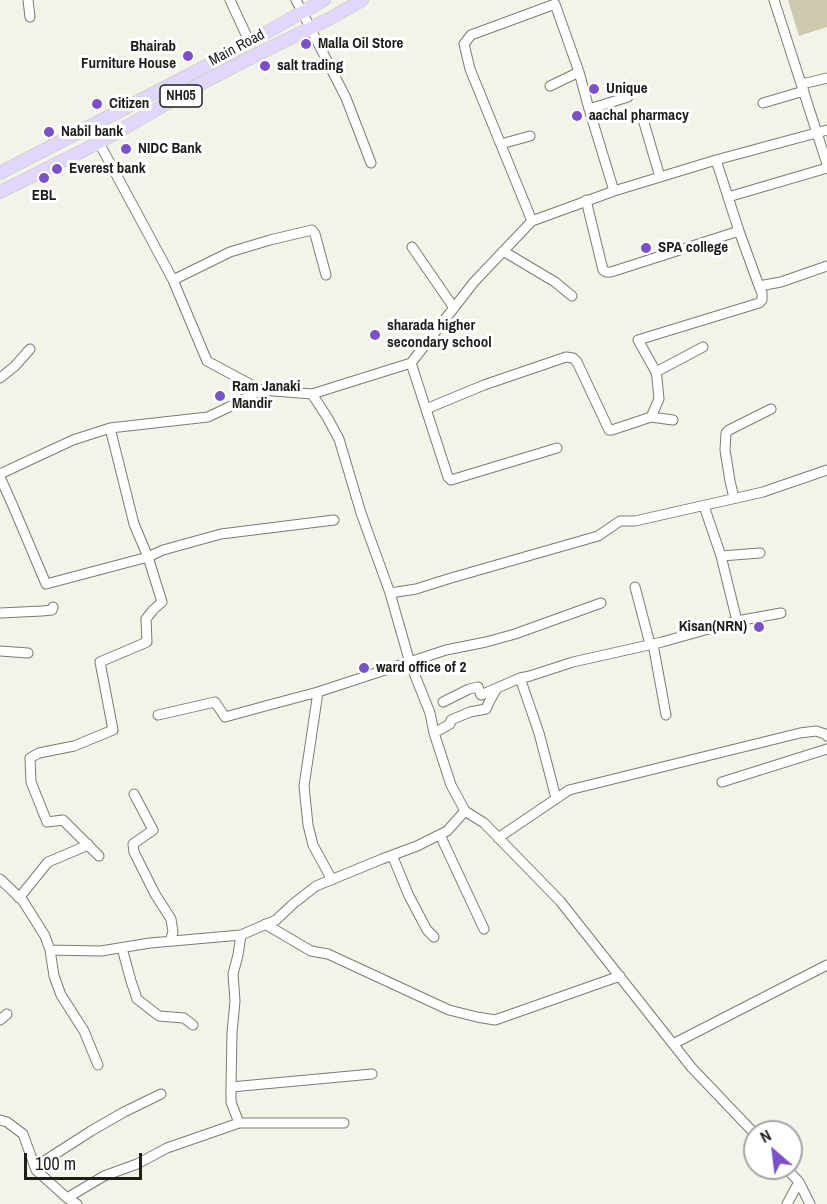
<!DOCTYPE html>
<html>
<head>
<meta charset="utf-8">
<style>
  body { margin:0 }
  #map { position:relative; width:827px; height:1204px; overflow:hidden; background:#f4f3e9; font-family:"Archivo Narrow",sans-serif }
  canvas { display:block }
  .north { position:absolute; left:743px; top:1120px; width:60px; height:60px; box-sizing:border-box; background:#fff; border:2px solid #a5a5a3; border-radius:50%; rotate:332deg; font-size:16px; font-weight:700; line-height:24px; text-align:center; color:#1d1d1a }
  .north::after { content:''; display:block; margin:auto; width:21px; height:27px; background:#7a51ca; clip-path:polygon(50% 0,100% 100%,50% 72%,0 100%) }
  .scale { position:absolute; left:24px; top:1153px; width:118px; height:27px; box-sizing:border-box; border:3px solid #1d1d1a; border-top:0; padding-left:8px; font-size:18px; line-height:21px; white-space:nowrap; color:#1d1d1a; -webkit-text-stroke:4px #fff; paint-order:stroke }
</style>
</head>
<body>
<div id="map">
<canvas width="827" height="1204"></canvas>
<div class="north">N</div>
<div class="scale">100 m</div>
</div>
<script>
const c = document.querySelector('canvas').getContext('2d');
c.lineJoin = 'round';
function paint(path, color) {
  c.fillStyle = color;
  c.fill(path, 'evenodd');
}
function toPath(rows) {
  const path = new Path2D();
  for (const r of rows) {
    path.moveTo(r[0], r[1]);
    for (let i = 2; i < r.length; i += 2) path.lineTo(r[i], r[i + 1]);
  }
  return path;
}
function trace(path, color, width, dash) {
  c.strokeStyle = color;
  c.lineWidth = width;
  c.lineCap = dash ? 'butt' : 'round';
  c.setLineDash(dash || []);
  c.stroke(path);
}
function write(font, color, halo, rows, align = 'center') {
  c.font = font + ' "Archivo Narrow",sans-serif';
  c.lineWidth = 6;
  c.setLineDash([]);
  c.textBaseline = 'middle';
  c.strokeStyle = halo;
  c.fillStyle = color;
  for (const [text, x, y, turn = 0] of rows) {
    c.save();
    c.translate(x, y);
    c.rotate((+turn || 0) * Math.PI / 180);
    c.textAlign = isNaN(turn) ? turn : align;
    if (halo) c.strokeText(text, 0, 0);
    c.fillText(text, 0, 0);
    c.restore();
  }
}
const green = toPath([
  [788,0,827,0,827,27,799,36]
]);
const minor = toPath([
  [28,0,30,17],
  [230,0,249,41],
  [296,0,346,98,371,163],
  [774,0,827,164],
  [802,84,827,78],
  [550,86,579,72],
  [763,103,804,91],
  [589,109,628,97],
  [642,116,660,177],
  [90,126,173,280,207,361,261,390],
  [501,144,530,136],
  [716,160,739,231,759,286,781,282,827,266],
  [728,197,827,168],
  [586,200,603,270,606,272,611,272,739,231],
  [532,221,470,69,464,44,471,35,555,4,579,72,589,109,614,191],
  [412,247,454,308],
  [503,251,555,282,572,296],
  [173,280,230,252,270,240,312,230,315,234,326,275],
  [411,363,448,477,451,480,557,448],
  [656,372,703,347],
  [0,378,15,366,30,349],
  [312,394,327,417,339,439,361,513,390,593,410,663,430,713,434,733,451,785,465,811,484,823,560,901,692,1068,755,1134],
  [426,409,484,385,566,357,573,358,577,362,609,430,612,430,651,417,673,420],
  [651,417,659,399,657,378,656,372,638,340,759,303,762,300,762,293,759,286],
  [0,474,73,440,110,428,208,417,229,407,261,390,312,394,411,363,474,282,532,221,614,191,716,160,827,130],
  [0,477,13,506,46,584,148,557,163,550,221,534,334,520],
  [734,498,730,481,725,450,726,433,729,430,771,409],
  [721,556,760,553],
  [635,587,650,644],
  [390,593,416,589,451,578,598,536,620,521,635,521,763,492,827,470],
  [0,613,42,611,52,610,53,607],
  [737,621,781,613],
  [653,644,666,715],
  [0,651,28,653],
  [520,678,539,733,556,798],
  [318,692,304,786,308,825,313,845,332,880],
  [443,702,469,689,478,687,481,695,520,678,530,676,573,662,662,642,737,621,721,556,704,506],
  [158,715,215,702,225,717,269,705,318,692,446,650,486,642,515,634,601,603],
  [434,733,450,724,451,720,470,712,486,709,489,702,497,688],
  [722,782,827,749],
  [134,794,153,830,133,844,134,852,155,894,171,919,173,932,170,941],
  [440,835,484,929],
  [498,838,569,790,800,733,816,731,825,734,827,736],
  [392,855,409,896,427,930,434,937],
  [99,856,63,820,47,822,31,782,30,758,39,753,74,746,113,730,100,662,147,642,146,619,153,610,162,602,148,557,134,524,110,428],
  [0,879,23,901,45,936,50,950,101,951,150,943,241,935,276,920,293,904,316,886,382,859,417,846,447,831,465,811],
  [19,898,48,862,86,846,88,844],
  [265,924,311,951,328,954,449,1010,477,1017,495,1020,620,976],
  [122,948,131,981,137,999,159,1016,184,1018,193,1025],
  [50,950,54,976,61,995,84,1031,98,1065],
  [0,1020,7,1014],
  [673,1044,827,965],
  [231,1087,372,1074],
  [0,1120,7,1122,23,1134,36,1170,67,1198,77,1204],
  [239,1123,344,1123],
  [35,1167,91,1131,124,1112,161,1094],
  [786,1168,799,1182,810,1204],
  [67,1198,104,1176,137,1164,167,1148,239,1123,231,1102,231,1087,232,1033,235,1001,233,974,238,955,241,935],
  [787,1204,799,1182]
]);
const major = toPath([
  [0,173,214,62,324,0],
  [0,192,100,142,204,82,258,54,331,18,362,0]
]);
const markers = [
  [306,44,6,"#7a51ca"],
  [188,56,6,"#7a51ca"],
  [265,66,6,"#7a51ca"],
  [594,89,6,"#7a51ca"],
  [97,104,6,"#7a51ca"],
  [577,116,6,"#7a51ca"],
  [49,132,6,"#7a51ca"],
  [126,149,6,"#7a51ca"],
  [57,169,6,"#7a51ca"],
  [44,178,6,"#7a51ca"],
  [646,248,6,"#7a51ca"],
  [375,335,6,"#7a51ca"],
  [220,396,6,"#7a51ca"],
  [759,627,6,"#7a51ca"],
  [364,668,6,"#7a51ca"]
];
const shields = [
  [181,96,42]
];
const shieldNames = [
  ["NH05",181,96]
];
const poiNames = [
  ["Malla Oil Store",318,44],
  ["Bhairab",176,47,"right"],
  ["Furniture House",176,64,"right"],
  ["salt trading",277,66],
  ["Unique",606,89],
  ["Citizen",109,104],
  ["aachal pharmacy",589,116],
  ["Nabil bank",61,132],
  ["NIDC Bank",138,149],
  ["Everest bank",69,169],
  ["EBL",44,196,"center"],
  ["SPA college",658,248],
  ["sharada higher",387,326],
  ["secondary school",387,343],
  ["Ram Janaki",232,387],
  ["Mandir",232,404],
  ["Kisan(NRN)",747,627,"right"],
  ["ward office of 2",376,668]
];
const streetNames = [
  ["Main Road",237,48,-28]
];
paint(green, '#cdcab0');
trace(minor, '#7c7b72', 11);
trace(major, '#d2d2d1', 14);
trace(minor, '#fff', 9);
trace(major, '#e1d7fe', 12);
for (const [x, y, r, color] of markers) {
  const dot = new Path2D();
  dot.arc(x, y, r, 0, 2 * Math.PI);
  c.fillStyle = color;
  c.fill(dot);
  trace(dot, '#fff', 2);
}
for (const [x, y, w] of shields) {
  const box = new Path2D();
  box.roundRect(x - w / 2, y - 11, w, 22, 4.5);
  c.fillStyle = '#fff';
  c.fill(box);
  trace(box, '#1d1d1a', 1.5);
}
write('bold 14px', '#1d1d1a', null, shieldNames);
write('bold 15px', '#1d1d1a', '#fff', poiNames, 'left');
write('15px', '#1d1d1a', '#fff', streetNames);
</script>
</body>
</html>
